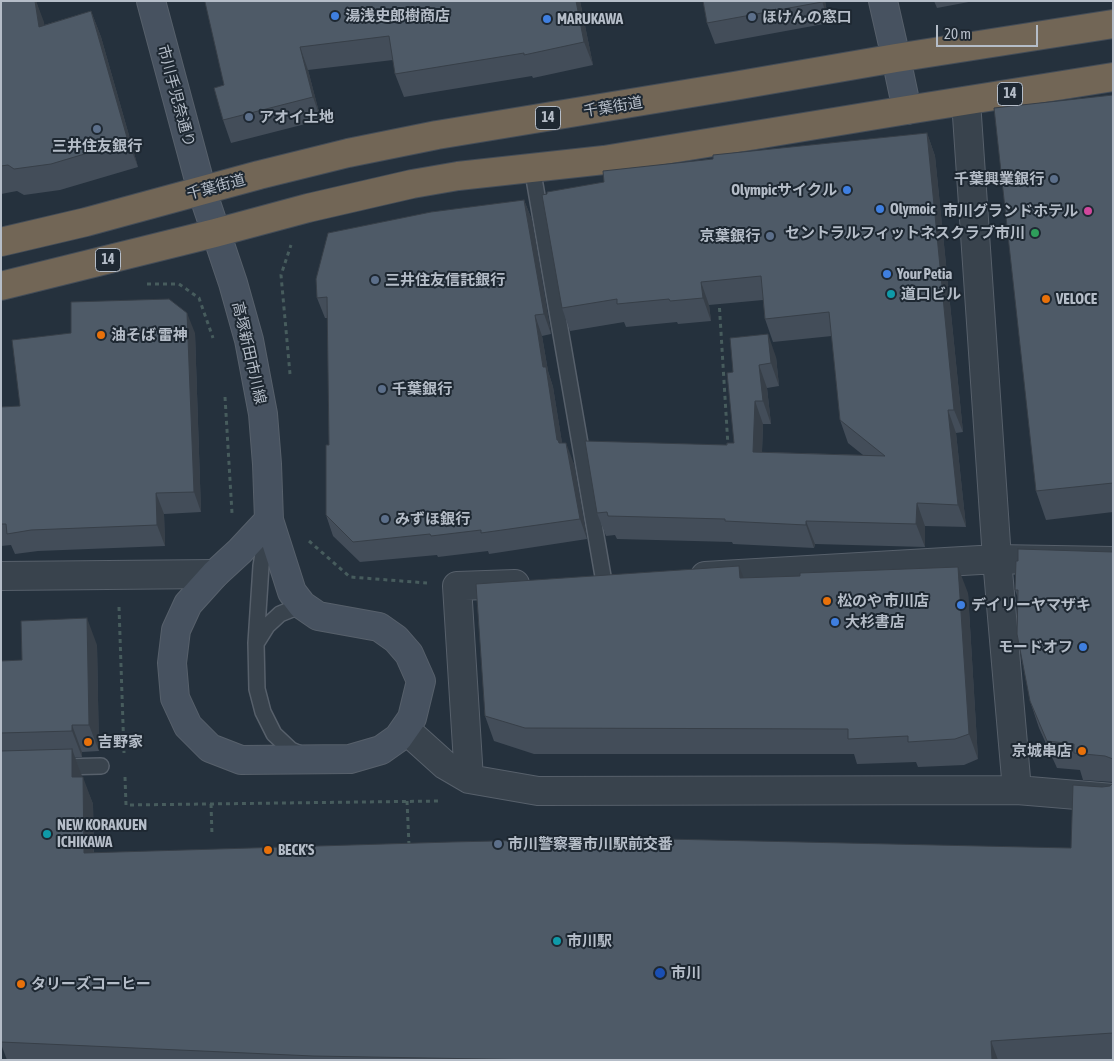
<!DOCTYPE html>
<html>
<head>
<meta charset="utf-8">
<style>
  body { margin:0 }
  #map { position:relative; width:1114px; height:1061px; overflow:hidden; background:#25313d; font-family:"Asap Condensed",sans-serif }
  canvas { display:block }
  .frame { position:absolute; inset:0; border:2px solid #b5bdc8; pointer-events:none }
  .scale { position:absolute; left:936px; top:25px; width:102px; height:22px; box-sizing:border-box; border:2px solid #b5bdc8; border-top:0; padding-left:6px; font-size:15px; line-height:18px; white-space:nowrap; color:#b5bdc8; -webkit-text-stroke:4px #1e2832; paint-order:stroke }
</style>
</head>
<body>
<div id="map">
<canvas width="1114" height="1061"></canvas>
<div class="frame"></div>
<div class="scale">20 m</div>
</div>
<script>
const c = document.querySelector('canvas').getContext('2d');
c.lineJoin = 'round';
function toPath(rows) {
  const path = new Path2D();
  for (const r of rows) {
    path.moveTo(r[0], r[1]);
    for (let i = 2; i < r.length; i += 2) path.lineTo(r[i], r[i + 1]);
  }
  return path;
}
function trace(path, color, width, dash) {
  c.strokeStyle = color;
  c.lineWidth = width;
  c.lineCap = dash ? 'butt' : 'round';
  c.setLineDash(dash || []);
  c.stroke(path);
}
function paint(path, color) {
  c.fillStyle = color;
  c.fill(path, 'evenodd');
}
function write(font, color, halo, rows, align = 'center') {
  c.font = font + ' "Asap Condensed","Noto Sans JP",sans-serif';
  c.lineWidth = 4;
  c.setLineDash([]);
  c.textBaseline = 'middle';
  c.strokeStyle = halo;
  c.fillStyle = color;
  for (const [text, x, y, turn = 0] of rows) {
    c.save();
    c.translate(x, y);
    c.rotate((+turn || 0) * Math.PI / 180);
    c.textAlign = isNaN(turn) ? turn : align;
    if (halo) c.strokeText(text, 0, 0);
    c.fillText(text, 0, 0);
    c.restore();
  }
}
const path = toPath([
  [147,284,179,284,199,298,213,338],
  [719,300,728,446],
  [290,374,281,275,291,245],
  [225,397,232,513],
  [309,541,350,577,427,583],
  [119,607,124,753],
  [125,777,126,805,441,801],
  [407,801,409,845],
  [211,804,212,836]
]);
const lane = toPath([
  [532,167,604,582],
  [267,530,261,566,256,643,257,689,263,712,274,734,291,750,303,755],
  [257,642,267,626,280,614,302,605],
  [60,767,101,766]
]);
const street = toPath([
  [966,101,997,559,1017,790],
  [1,576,215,574],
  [705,576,997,559,1113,561],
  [405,729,445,765,469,779,538,791,1017,790,1113,798],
  [469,779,457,586,515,584]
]);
const secondary = toPath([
  [151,1,202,191,233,283,249,340,263,414,267,464,269,520,292,592,302,605,318,616,379,627,396,639,409,654,421,681,412,718,398,738,381,750,350,759,241,760,210,748,188,726,175,698,172,663,176,630,188,604,215,574,240,551,269,520],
  [883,1,896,58,907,110]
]);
const highway = toPath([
  [1,242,86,222,259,175,348,153,437,135,734,86,896,58,1113,24],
  [1,286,215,233,308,208,412,184,458,176,604,160,907,110,1113,77]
]);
const wall = toPath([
  [4,1,36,1,44,25,91,11,101,37,138,167,60,190,24,195,17,191,1,194,1,2],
  [206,1,580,1,593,65,533,78,532,76,404,97,395,74,393,60,308,70,321,120,231,143,223,120,224,85],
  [703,1,825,1,829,23,715,44,707,23],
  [934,1,974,1,937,8],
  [1113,95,1113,512,1046,520,1036,491],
  [927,133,935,156,963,432,956,433,966,527,925,526,925,547,815,544,814,548,733,544,732,542,617,539,615,535,606,536,597,513,727,445,734,443,733,372,776,357,779,386,767,388,771,424,763,424,762,452,863,455,848,443,840,420,832,336,773,342,765,319,763,300,709,305,711,321,678,324,677,322,626,327,624,322,570,331,562,308,604,182,713,159],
  [524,200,532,220,551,334,542,336,548,371,553,387,562,443,574,464,587,539,489,554,488,551,438,557,437,555,360,562,333,536,326,515,329,445,328,318,325,318,317,298],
  [195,333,201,512,164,514,165,546,38,551,15,554,11,545,1,546,1,407,20,406],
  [1113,552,1113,782,1083,780,1080,770,1057,768,1039,728,1030,701,1018,598,1015,590],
  [743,578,968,593,978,759,964,765,918,767,916,762,857,764,854,754,534,754,494,741,485,716],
  [97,645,99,751,82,752,82,757,75,757,82,777,93,804,94,853,1071,848,1102,787,1110,786,1113,783,1113,1060,7,1060,1,1044,1,661,22,660]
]);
const shadedWall = toPath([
  [35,1,36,1,44,22,48,53,39,27],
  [576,1,580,1,593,65,584,42],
  [822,1,825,1,829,23],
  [91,11,101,37,138,167,128,141],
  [300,47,308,70,321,120,313,97],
  [927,133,935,156,963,432,954,410],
  [524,200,532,220,551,334,544,314],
  [701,282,709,305,711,321,703,298],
  [187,313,195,333,201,512,194,492],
  [535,315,542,336,548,371,553,387,564,455,557,440,543,367],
  [768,334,776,357,779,386,771,363],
  [759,365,767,388,771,424,763,401],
  [755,401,763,424,761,475,753,452],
  [948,410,956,433,966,527,958,505],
  [566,443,574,464,587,539,580,519],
  [156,493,164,514,165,546,157,525],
  [917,503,925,526,925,547,916,524],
  [806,521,815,544,814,548,806,525],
  [739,566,749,592,740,578],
  [958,567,968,593,978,759,969,734],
  [87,618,97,645,99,751,89,725],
  [72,725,82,752,82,757,72,731],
  [72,749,82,776,82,804,72,777],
  [83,777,93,804,94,880,84,853],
  [991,1041,998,1060,992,1060]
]);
const building = toPath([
  [4,1,35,1,39,27,91,11,128,141,51,164,14,169,8,165,1,166,1,2,4,1],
  [206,1,576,1,584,42,524,55,524,53,395,74,389,36,300,47,313,97,223,120,214,88,224,85,205,2,206,1],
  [703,1,822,1,822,2,707,23,703,1],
  [1113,95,1113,483,1036,491,994,108,1113,95],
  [927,133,954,410,948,410,958,505,917,503,916,524,806,521,806,525,725,521,725,519,608,516,607,512,597,513,585,441,727,445,727,443,734,443,727,373,733,372,730,338,768,334,771,363,759,365,763,401,755,401,753,452,885,456,840,420,829,312,765,319,761,276,701,282,703,298,670,301,669,299,617,304,617,299,562,308,542,195,547,194,547,192,604,182,603,171,713,159,713,155,927,133],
  [524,200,544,314,535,315,543,367,546,367,557,440,558,440,559,443,566,443,580,519,481,533,481,530,431,536,430,534,353,542,326,515,326,445,329,445,327,297,317,298,316,279,328,233,431,212,524,200],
  [169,299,187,313,194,492,156,493,157,525,31,530,7,534,6,524,1,524,1,407,20,406,12,340,71,333,71,302,169,299],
  [1018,549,1113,552,1113,759,1105,756,1074,753,1074,744,1047,741,1030,701,1017,634,1018,590,1015,590,1016,561,1018,561,1018,549],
  [739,566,740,578,800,576,800,573,958,567,969,734,955,739,908,742,908,736,848,739,848,729,525,728,485,716,476,584,739,566],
  [87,618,89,725,72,725,72,731,1,733,1,661,22,660,21,621,87,618],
  [72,749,72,777,83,777,84,853,451,842,621,838,1071,848,1073,785,1102,787,1110,786,1113,783,1113,1033,991,1041,992,1060,542,1060,313,1056,1,1042,1,751,72,749]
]);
const markers = [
  [335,16,5,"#3f7fe0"],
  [752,17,5,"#5c6f8a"],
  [547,19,5,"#3f7fe0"],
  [249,117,5,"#5c6f8a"],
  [97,129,5,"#5c6f8a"],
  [1054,179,5,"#5c6f8a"],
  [847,190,5,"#3f7fe0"],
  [880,209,5,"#3f7fe0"],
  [1088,211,5,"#d1479c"],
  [1035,233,5,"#2e9e5b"],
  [770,236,5,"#5c6f8a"],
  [887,274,5,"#3f7fe0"],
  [375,280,5,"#5c6f8a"],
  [891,294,5,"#0f9aa8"],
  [1046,299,5,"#e8710a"],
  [101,335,5,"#e8710a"],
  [382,389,5,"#5c6f8a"],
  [385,519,5,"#5c6f8a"],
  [827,601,5,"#e8710a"],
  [961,605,5,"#3f7fe0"],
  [835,622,5,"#3f7fe0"],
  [1083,647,5,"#3f7fe0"],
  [88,742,5,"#e8710a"],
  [1082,751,5,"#e8710a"],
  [47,834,5,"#0f9aa8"],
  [498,844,5,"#5c6f8a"],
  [268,850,5,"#e8710a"],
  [557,941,5,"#0f9aa8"],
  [660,973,6,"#1a4fb4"],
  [21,984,5,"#e8710a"]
];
const shields = [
  [1010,94,25],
  [548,118,25],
  [108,260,25]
];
const shieldNames = [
  ["14",1010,94],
  ["14",548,118],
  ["14",108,260]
];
const poiNames = [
  ["湯浅史郎樹商店",345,16],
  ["ほけんの窓口",762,17],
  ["MARUKAWA",557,19],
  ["アオイ土地",259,117],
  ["三井住友銀行",97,146,"center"],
  ["千葉興業銀行",1044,179,"right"],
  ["Olympicサイクル",837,190,"right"],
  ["Olymoic",890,209],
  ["市川グランドホテル",1078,211,"right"],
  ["セントラルフィットネスクラブ市川",1025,233,"right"],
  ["京葉銀行",760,236,"right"],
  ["Your Petia",897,274],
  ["三井住友信託銀行",385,280],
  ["道口ビル",901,294],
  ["VELOCE",1056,299],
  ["油そば 雷神",111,335],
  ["千葉銀行",392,389],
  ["みずほ銀行",395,519],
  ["松のや 市川店",837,601],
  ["デイリーヤマザキ",971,605],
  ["大杉書店",845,622],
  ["モードオフ",1073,647,"right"],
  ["吉野家",98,742],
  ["京城串店",1072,751,"right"],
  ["NEW KORAKUEN",57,825],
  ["ICHIKAWA",57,842],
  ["市川警察署市川駅前交番",508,844],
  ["BECK'S",278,850],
  ["市川駅",567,941],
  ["市川",671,973],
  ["タリーズコーヒー",31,984]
];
const streetNames = [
  ["市川手児奈通り",176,96,75],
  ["千葉街道",613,107,-9],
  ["千葉街道",216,187,-15],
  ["高塚新田市川線",249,353,77]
];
trace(lane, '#57606b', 18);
trace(street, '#57606b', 30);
trace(secondary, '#57606b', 30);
trace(highway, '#444d58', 30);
trace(path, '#475c5d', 3, [4, 4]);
trace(lane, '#39434d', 15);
trace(street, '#39434d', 28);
trace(secondary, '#475260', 28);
trace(highway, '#726656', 28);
paint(wall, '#434d59');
paint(shadedWall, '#373f48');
paint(building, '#4e5a67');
trace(building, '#373f48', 1);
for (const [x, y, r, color] of markers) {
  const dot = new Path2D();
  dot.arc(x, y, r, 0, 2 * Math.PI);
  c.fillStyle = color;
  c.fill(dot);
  trace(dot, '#1e2832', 2);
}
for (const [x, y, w] of shields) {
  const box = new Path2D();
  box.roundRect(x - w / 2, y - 11.5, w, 23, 4);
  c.fillStyle = '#1e2832';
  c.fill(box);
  trace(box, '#b5bdc8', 1);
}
write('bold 14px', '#b5bdc8', null, shieldNames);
write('bold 15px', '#b5bdc8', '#1e2832', poiNames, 'left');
write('15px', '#b5bdc8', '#1e2832', streetNames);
</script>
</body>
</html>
